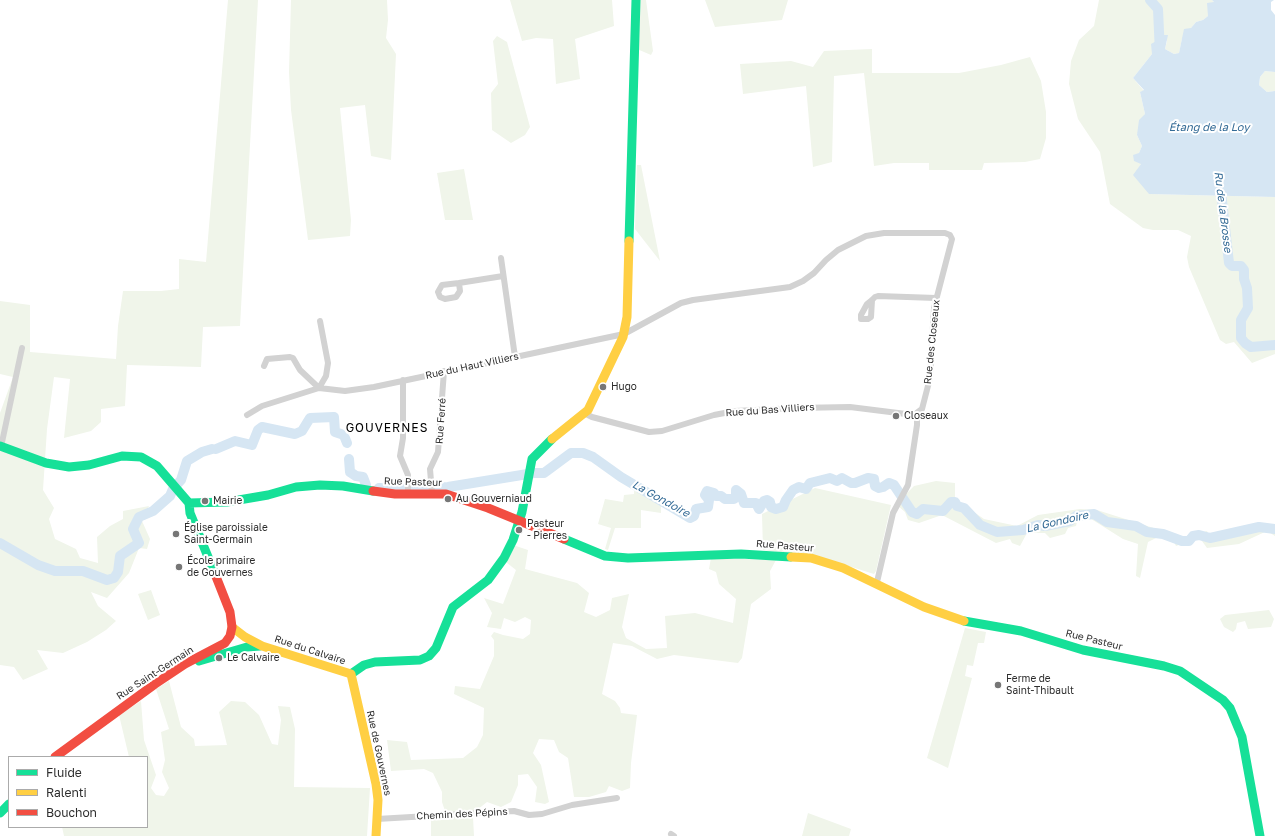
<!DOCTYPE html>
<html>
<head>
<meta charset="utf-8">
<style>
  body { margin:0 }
  #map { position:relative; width:1275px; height:836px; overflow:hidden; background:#fff; font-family:"Golos Text",sans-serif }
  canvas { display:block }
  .legend { position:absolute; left:8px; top:756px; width:140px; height:72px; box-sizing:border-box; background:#fff; border:1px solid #ababab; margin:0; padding:5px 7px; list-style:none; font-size:12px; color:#2d2d2d }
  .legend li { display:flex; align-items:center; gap:8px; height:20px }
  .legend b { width:20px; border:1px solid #ababab }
</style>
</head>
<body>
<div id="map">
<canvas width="1275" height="836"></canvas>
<ul class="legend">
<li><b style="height:5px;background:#16e098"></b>Fluide</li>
<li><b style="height:5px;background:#ffcf43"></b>Ralenti</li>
<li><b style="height:5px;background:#f24e42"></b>Bouchon</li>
</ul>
</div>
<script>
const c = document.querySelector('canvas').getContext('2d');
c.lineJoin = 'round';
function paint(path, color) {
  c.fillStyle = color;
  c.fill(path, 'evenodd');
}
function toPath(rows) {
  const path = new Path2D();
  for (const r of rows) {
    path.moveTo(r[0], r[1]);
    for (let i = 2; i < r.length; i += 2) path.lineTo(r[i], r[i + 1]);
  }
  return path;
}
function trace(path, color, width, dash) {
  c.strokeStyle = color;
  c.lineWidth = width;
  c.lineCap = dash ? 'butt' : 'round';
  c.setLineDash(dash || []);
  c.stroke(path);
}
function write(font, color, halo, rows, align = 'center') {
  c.font = font + ' "Golos Text",sans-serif';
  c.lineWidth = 4;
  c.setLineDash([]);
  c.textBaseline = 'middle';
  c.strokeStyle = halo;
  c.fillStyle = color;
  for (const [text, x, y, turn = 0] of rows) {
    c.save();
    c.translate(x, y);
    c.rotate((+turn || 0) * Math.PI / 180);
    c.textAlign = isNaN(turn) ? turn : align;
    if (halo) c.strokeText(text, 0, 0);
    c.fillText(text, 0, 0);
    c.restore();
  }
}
const green = toPath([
  [228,0,258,0,240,326,203,327,201,367,127,365,125,406,101,409,101,422,91,431,64,438,70,379,54,377,47,429,43,490,54,508,49,519,55,539,76,549,80,558,98,563,97,537,110,526,123,519,123,511,149,506,142,521,150,539,147,549,139,548,129,573,107,598,91,592,98,606,116,621,106,630,87,642,63,653,37,650,48,669,23,680,14,667,0,665,0,413,13,377,0,374,0,301,30,305,30,352,116,359,118,326,123,291,161,291,179,289,179,259,206,262],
  [291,0,387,0,388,20,386,38,396,54,391,160,371,156,365,105,340,108,351,220,350,236,308,240,291,110,289,72],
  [510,0,612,0,614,26,575,39,580,79,556,84,553,39,536,38,522,41],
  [637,0,646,0,653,51,651,55,637,49,634,38,631,10],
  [705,0,788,0,782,20,715,27],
  [1099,0,1212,0,1214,2,1208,16,1203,20,1196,22,1182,39,1179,53,1174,54,1165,49,1167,41,1163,35,1155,42,1152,54,1133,78,1144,91,1140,92,1145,114,1137,135,1142,146,1139,153,1141,164,1137,171,1150,194,1275,197,1275,354,1252,363,1234,342,1226,344,1220,340,1189,267,1187,257,1191,236,1178,230,1153,230,1143,228,1110,204,1100,152,1078,119,1069,84,1071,61,1079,40,1094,26],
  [497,36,507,42,530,127,525,135,511,143,492,130,491,93,498,84,493,41],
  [872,49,872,73,959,73,1001,65,1030,57,1041,81,1046,112,1046,138,1040,159,1025,162,984,163,982,170,929,170,929,163,894,163,874,166,864,73,834,76,832,162,813,167,806,86,743,94,740,64,791,61,813,67,824,51],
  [1265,71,1275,72,1275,91,1267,92,1259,85,1260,77],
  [637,165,641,165,660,261,635,229],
  [464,169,473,220,445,220,437,173],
  [936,481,955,483,955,499,984,519,1017,526,1038,515,1080,509,1097,510,1185,538,1207,531,1209,536,1238,533,1256,525,1275,527,1275,536,1267,531,1239,544,1207,548,1199,537,1194,537,1189,541,1176,546,1174,542,1160,536,1148,542,1140,578,1136,576,1138,544,1123,539,1088,517,1078,518,1076,526,1068,528,1065,534,1050,538,1045,533,1027,533,1020,546,1012,543,1010,539,996,543,942,515,919,523,908,520,905,512,898,506,907,493,914,486],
  [634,486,661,503,661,513,641,510,641,528,615,528,608,550,605,549,611,528,598,524,605,499,623,502,624,495,634,494],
  [815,488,891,505,876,571,874,574,820,557,763,550,762,514],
  [510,544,528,550,525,569,577,583,589,593,584,612,596,617,610,610,612,598,629,594,622,627,626,638,646,649,667,648,665,616,695,613,733,623,736,599,719,584,716,572,709,569,711,558,776,560,770,571,771,589,751,604,742,658,738,663,674,655,657,659,632,646,613,643,602,694,615,701,620,708,621,713,637,715,631,763,630,788,622,791,609,786,606,792,589,797,574,797,568,758,559,752,554,740,539,739,533,753,541,765,549,802,545,804,535,802,537,787,528,774,518,775,518,785,511,802,501,807,487,802,477,810,473,817,474,836,431,836,431,816,445,811,442,802,442,792,433,773,424,769,391,771,387,740,407,742,411,760,463,758,477,747,483,735,484,708,454,694,455,686,480,689,494,656,494,640,491,636,494,632,503,635,523,639,530,634,531,620,525,617,515,622,504,618,501,629,487,627,492,613,484,598,503,604,516,570,502,559],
  [151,590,160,615,148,620,138,594],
  [1269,610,1274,619,1271,627,1248,629,1245,621,1237,623,1236,629,1233,632,1224,627,1220,619,1225,615],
  [965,628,986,632,984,643,978,643,973,666,967,665,965,676,972,678,948,768,927,758],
  [169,681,181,727,194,739,195,746,227,745,219,712,231,701,245,702,259,715,272,744,278,745,281,720,278,706,290,707,295,729,294,787,370,788,367,836,64,836,62,827,147,827,147,757,129,757,119,715,141,701,144,740,156,775,151,788,156,795,164,796,169,788,162,772,165,760,161,732,169,729,156,689],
  [808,813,851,829,849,836,802,836]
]);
const water = toPath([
  [1212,0,1274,0,1271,2,1271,10,1275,15,1275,72,1265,71,1260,77,1259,85,1267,92,1275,91,1275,197,1149,194,1133,175,1141,164,1134,161,1133,155,1139,153,1142,146,1137,135,1139,120,1145,114,1140,92,1144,90,1133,78,1152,54,1151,44,1162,38,1163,35,1168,35,1165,49,1174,54,1179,53,1184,29,1191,28,1196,22,1203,20,1208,16,1207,3,1214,2]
]);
const river = toPath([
  [1150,0,1158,9,1160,54],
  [1220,183,1229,263,1232,266,1241,266,1244,270,1244,279,1247,288,1248,308,1241,320,1241,338,1245,343,1251,347,1275,345],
  [345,438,347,443],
  [216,449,235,441,252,445,258,430,262,427,295,434,302,431,310,418,334,417,335,432,341,434],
  [349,459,350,472,356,476,363,477,366,485],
  [379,488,403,489,448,487,534,473,544,473,571,453,583,453,593,457,621,477,690,518,694,516,696,509,708,507,709,500,705,495,707,491,714,493,716,496,721,496,725,499,734,499,736,497,736,490,741,494,744,503,756,503,759,509,764,501,767,500,770,502,771,507,776,509,783,507,786,500,793,490,799,487,806,489,810,483,830,478,837,481,842,478,851,483,855,483,868,478,874,479,875,486,879,488,883,487,889,483,894,485,912,512,917,514,923,509,943,511,951,502,955,502,957,506,964,508,980,525,997,532,1023,530,1038,525,1045,526,1070,521,1076,516,1094,514,1107,522,1136,526,1147,532,1163,534,1182,541,1189,541,1193,536,1199,535,1210,538,1259,527,1275,529],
  [0,543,38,565,55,571,83,571,107,580,114,578,118,572,120,556,139,543,133,529,139,517,153,511,170,496,173,489,181,480,187,461,202,452,212,449]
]);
const street = toPath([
  [501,258,515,357],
  [459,283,442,285,438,292,440,297,445,299,456,297,460,291,459,283,503,276],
  [872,300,871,317,868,319,861,319,861,315,867,304,872,300,875,297,878,296,936,298],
  [264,366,267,359,290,357,293,358,300,370,319,388,345,391,374,387,624,334,681,303,693,300,790,287,803,281,814,273,826,260,838,250,866,236,884,233,945,233,950,235,952,239,934,308,930,378,922,409,914,415],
  [403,380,403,438,400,456,408,475,408,494],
  [319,388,326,376,328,363,320,321],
  [584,413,592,417,649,432,662,431,714,415,735,411,796,408,850,407,914,415],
  [247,415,262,406,319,388],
  [1,447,22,348],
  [432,493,430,469,438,452,444,371],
  [877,582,893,513,908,485,917,425,917,419,914,415],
  [377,819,514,811,529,815,542,814,572,805,617,798],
  [671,834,674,836]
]);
const fast = toPath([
  [629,241,636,0],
  [0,446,46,463,69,467,89,465,122,456,141,457,157,466,189,503],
  [189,503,227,502,268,495,296,487,320,485,343,486,373,491],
  [189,503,190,513,215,574],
  [564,539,605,556,628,558,741,554,791,557],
  [964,621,1021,631,1083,650,1164,666,1180,671,1223,700,1230,708,1242,737,1260,836],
  [199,661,247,647,260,646],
  [351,674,364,665,375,662,420,660,429,656,436,648,453,607,488,580,504,558,513,540,522,512,532,459,552,439],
  [0,813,9,804]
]);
const slow = toPath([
  [552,439,588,410,623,337,627,317,629,241],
  [791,557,811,558,843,568,924,607,964,621],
  [232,627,245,637,262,646,351,674],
  [351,674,376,784,378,800,376,836]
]);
const jam = toPath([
  [373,491,395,494,446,494,488,508,564,539],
  [55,757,155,684,185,664,225,643,230,636,232,627,230,612,215,574]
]);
const markers = [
  [603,387,4,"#767676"],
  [896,416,4,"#767676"],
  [448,499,4,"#767676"],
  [205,501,4,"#767676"],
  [519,530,4,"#767676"],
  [176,534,4,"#767676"],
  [179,567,4,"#767676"],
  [219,658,4,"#767676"],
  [998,685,4,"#767676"]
];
const streetNames = [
  ["Rue des Closeaux",932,342,-84],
  ["Rue du Haut Villiers",472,366,-12],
  ["Rue du Bas Villiers",770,410,-4],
  ["Rue Ferré",441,421,-86],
  ["Rue Pasteur",413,482,2],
  ["Rue Pasteur",785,546,5],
  ["Rue Pasteur",1094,640,14],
  ["Rue du Calvaire",310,650,18],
  ["Rue Saint-Germain",155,673,-33],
  ["Rue de Gouvernes",379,753,78],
  ["Chemin des Pépins",462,814,-3]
];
const poiNames = [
  ["Hugo",611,387],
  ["Closeaux",904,416],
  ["Au Gouverniaud",456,499],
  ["Mairie",213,501],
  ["Pasteur",527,524],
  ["- Pierres",527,536],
  ["Église paroissiale",184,528],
  ["Saint-Germain",184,540],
  ["École primaire",187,561],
  ["de Gouvernes",187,573],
  ["Le Calvaire",227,658],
  ["Ferme de",1006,679],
  ["Saint-Thibault",1006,691]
];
const waterNames = [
  ["Étang de la Loy",1209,128],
  ["Ru de la Brosse",1223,212,83],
  ["La Gondoire",661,499,29],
  ["La Gondoire",1057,522,-13]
];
const quarterNames = [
  ["GOUVERNES",387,428]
];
paint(green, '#f0f5ea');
paint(water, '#d6e6f3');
trace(river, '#d6e6f3', 10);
trace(street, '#d2d2d2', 6);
trace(fast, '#16e098', 9);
trace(slow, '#ffcf43', 9);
trace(jam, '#f24e42', 9);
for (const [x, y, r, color] of markers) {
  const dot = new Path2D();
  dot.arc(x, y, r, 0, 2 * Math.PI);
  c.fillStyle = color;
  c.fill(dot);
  trace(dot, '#fff', 1.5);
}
write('10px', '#2d2d2d', '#fff', streetNames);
write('10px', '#2d2d2d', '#fff', poiNames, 'left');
write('italic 11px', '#346b96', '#fff', waterNames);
c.letterSpacing = '1px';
write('12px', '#000', '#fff', quarterNames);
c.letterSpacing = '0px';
</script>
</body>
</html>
